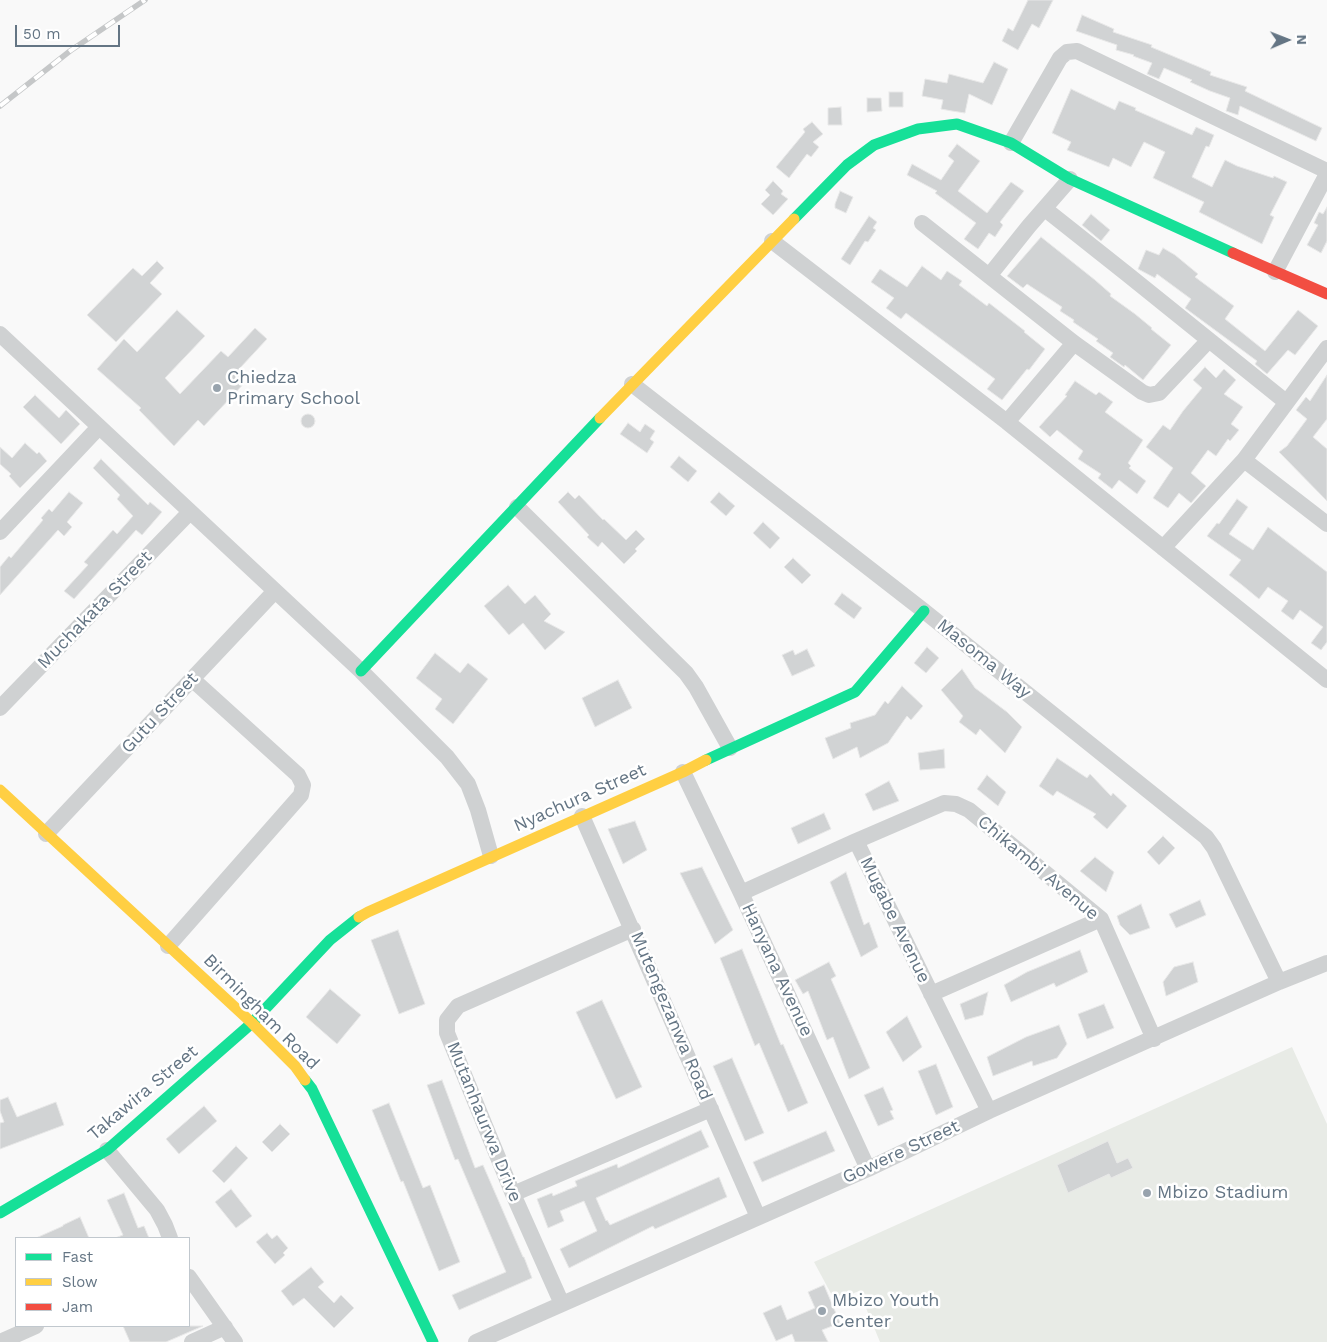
<!DOCTYPE html>
<html>
<head>
<meta charset="utf-8">
<style>
  body { margin:0 }
  #map { position:relative; width:1327px; height:1342px; overflow:hidden; background:#f9f9f9; font-family:"Work Sans",sans-serif }
  canvas { display:block }
  .legend { position:absolute; left:15px; top:1237px; width:175px; height:90px; box-sizing:border-box; background:#fff; border:1px solid #c1c8ce; margin:0; padding:6px 9px; list-style:none; font-size:15px; color:#647584 }
  .legend li { display:flex; align-items:center; gap:10px; height:25px }
  .legend b { width:25px; border:1px solid #c1c8ce }
  .north { position:absolute; left:1262px; top:15px; width:50px; height:50px; -webkit-text-stroke:4px #fff; paint-order:stroke; rotate:89deg; font-size:14px; font-weight:700; line-height:20px; text-align:center; color:#647584 }
  .north::after { content:''; display:block; margin:auto; width:18px; height:22px; background:#647584; clip-path:polygon(50% 0,100% 100%,50% 72%,0 100%) }
  .scale { position:absolute; left:15px; top:25px; width:105px; height:22px; box-sizing:border-box; border:2px solid #647584; border-top:0; padding-left:6px; font-size:15px; line-height:18px; white-space:nowrap; color:#647584; -webkit-text-stroke:4px #fff; paint-order:stroke }
</style>
</head>
<body>
<div id="map">
<canvas width="1327" height="1342"></canvas>
<ul class="legend">
<li><b style="height:6px;background:#16e098"></b>Fast</li>
<li><b style="height:6px;background:#ffcf43"></b>Slow</li>
<li><b style="height:6px;background:#f24e42"></b>Jam</li>
</ul>
<div class="north">N</div>
<div class="scale">50 m</div>
</div>
<script>
const c = document.querySelector('canvas').getContext('2d');
c.lineJoin = 'round';
function paint(path, color) {
  c.fillStyle = color;
  c.fill(path, 'evenodd');
}
function toPath(rows) {
  const path = new Path2D();
  for (const r of rows) {
    if (r.length === 3) {
      path.moveTo(r[0] + r[2], r[1]);
      path.arc(r[0], r[1], r[2], 0, 2 * Math.PI);
      continue;
    }
    path.moveTo(r[0], r[1]);
    for (let i = 2; i < r.length; i += 2) path.lineTo(r[i], r[i + 1]);
  }
  return path;
}
function trace(path, color, width, dash) {
  c.strokeStyle = color;
  c.lineWidth = width;
  c.lineCap = dash ? 'butt' : 'round';
  c.setLineDash(dash || []);
  c.stroke(path);
}
function write(font, color, halo, rows, align = 'center') {
  c.font = font + ' "Work Sans",sans-serif';
  c.lineWidth = 5;
  c.setLineDash([]);
  c.textBaseline = 'middle';
  c.strokeStyle = halo;
  c.fillStyle = color;
  for (const [text, x, y, turn = 0] of rows) {
    c.save();
    c.translate(x, y);
    c.rotate((+turn || 0) * Math.PI / 180);
    c.textAlign = isNaN(turn) ? turn : align;
    if (halo) c.strokeText(text, 0, 0);
    c.fillText(text, 0, 0);
    c.restore();
  }
}
const green = toPath([
  [1292,1047,1327,1124,1327,1342,880,1342,859,1291,835,1301,814,1262]
]);
const building = toPath([
  [1028,0,1053,0,1039,28,1032,24,1018,50,1002,41,1008,28,1013,31,1028,0],
  [1082,15,1114,29,1113,32,1152,45,1151,47,1211,72,1210,75,1247,87,1245,91,1322,128,1316,141,1240,106,1238,115,1226,111,1230,98,1210,91,1190,82,1192,80,1164,68,1159,79,1147,74,1152,63,1133,56,1134,55,1116,50,1117,45,1076,31,1082,15],
  [994,62,1008,69,992,105,969,94,965,113,952,111,941,109,943,100,922,96,925,79,947,83,949,74,983,83,994,62],
  [1071,89,1115,110,1119,101,1136,108,1135,110,1192,135,1196,127,1214,135,1209,147,1206,146,1192,177,1212,187,1225,160,1237,166,1273,178,1274,176,1287,182,1270,215,1274,217,1262,244,1199,212,1204,202,1153,178,1165,152,1144,142,1131,167,1113,158,1109,167,1067,150,1071,142,1052,133,1071,89],
  [889,92,903,92,903,107,889,107,889,92],
  [867,98,881,98,882,111,867,112,867,98],
  [841,107,842,125,828,125,828,108,841,107],
  [812,122,823,134,813,142,819,147,811,157,807,154,789,178,776,167,805,132,803,129,812,122],
  [957,144,980,161,958,191,987,213,1011,182,1024,191,1000,222,1003,225,995,237,989,233,978,249,964,239,976,223,935,193,937,191,907,175,912,164,941,180,954,161,948,156,957,144],
  [773,181,783,191,781,194,788,199,773,215,761,204,770,195,765,190,773,181],
  [840,191,853,197,846,213,835,208,835,204,840,191],
  [1327,207,1327,241,1321,253,1307,245,1318,225,1314,223,1319,212,1323,214,1327,207],
  [1091,214,1110,230,1101,241,1082,225,1091,214],
  [869,216,877,222,873,228,876,230,868,242,865,241,850,265,841,259,869,216],
  [1041,237,1095,280,1111,294,1110,296,1135,314,1152,328,1151,329,1171,345,1143,380,1125,365,1124,367,1110,357,1113,353,1096,341,1098,339,1073,322,1074,320,1060,311,1062,307,1027,284,1023,288,1007,276,1041,237],
  [1163,248,1175,255,1198,274,1195,277,1234,306,1225,319,1265,351,1298,310,1318,326,1295,355,1288,350,1267,374,1255,364,1257,361,1185,308,1191,299,1157,274,1155,278,1138,269,1146,250,1159,255,1163,248],
  [157,261,164,268,150,283,162,294,116,342,87,315,133,268,142,276,157,261],
  [922,266,941,280,947,271,962,281,959,285,987,306,989,303,1025,331,1024,332,1045,349,1029,370,1027,369,1002,400,987,389,995,379,906,313,901,319,886,308,894,298,871,282,880,269,907,287,922,266],
  [177,310,205,336,165,378,180,394,221,351,228,357,255,328,267,339,240,368,250,377,204,426,198,420,174,446,139,410,141,408,97,369,124,339,137,352,177,310],
  [1205,367,1216,378,1224,369,1236,380,1224,394,1243,407,1231,424,1239,430,1230,441,1228,439,1216,456,1208,450,1191,473,1206,486,1191,503,1179,493,1168,508,1153,498,1173,468,1146,447,1163,425,1170,430,1183,411,1202,388,1193,380,1205,367],
  [1327,375,1327,419,1313,437,1327,449,1327,501,1279,452,1287,446,1307,419,1296,410,1306,397,1310,401,1327,375],
  [1075,381,1096,395,1099,392,1113,402,1105,412,1143,440,1128,463,1131,466,1129,468,1146,481,1137,494,1119,480,1112,489,1098,478,1101,474,1078,459,1083,451,1057,430,1050,437,1039,427,1067,396,1065,395,1075,381],
  [35,395,59,418,66,410,80,424,61,444,23,407,35,395],
  [308,421,7],
  [628,423,640,432,645,424,655,431,650,439,654,442,647,453,620,434,628,423],
  [25,443,37,454,39,452,47,461,20,488,9,476,11,474,0,464,0,447,12,458,25,443],
  [679,456,697,471,688,482,670,467,679,456],
  [101,459,148,505,150,502,162,512,142,535,136,530,74,599,64,591,88,565,84,562,113,530,117,534,133,516,117,499,120,495,93,468,101,459],
  [69,492,83,503,67,522,72,527,64,536,58,530,0,595,0,567,9,556,11,558,43,520,41,518,49,509,52,512,69,492],
  [568,492,575,499,579,495,603,520,604,519,626,540,636,530,645,539,635,549,637,551,624,564,602,542,598,547,587,537,589,535,558,502,568,492],
  [719,492,735,506,726,516,710,502,719,492],
  [1237,499,1248,507,1229,534,1253,550,1268,527,1327,572,1327,642,1321,650,1311,643,1323,627,1300,610,1293,620,1281,611,1288,601,1268,587,1259,599,1242,585,1229,575,1241,560,1207,536,1217,523,1219,524,1237,499],
  [763,522,780,538,770,549,753,533,763,522],
  [793,558,811,575,802,584,784,567,793,558],
  [508,585,525,604,535,595,551,614,544,621,565,632,545,650,523,623,509,635,484,606,508,585],
  [842,593,862,608,854,619,834,604,842,593],
  [927,647,939,658,926,673,914,663,927,647],
  [807,649,815,666,792,676,782,655,793,650,795,655,807,649],
  [435,653,460,673,468,663,488,679,453,724,435,709,442,699,416,678,435,653],
  [962,669,975,688,1007,712,1022,727,1005,753,980,729,976,735,959,722,963,716,941,690,962,669],
  [618,680,632,708,595,727,582,698,618,680],
  [902,686,923,706,911,720,907,716,888,743,860,758,857,747,833,759,825,738,851,728,850,723,875,715,885,701,888,704,902,686],
  [944,749,945,768,920,770,918,753,944,749],
  [1057,758,1087,778,1090,774,1111,796,1113,793,1127,806,1107,829,1093,817,1096,814,1057,791,1053,796,1039,786,1057,758],
  [987,775,1006,792,998,806,977,789,987,775],
  [889,781,899,801,873,811,865,794,889,781],
  [824,813,831,829,798,844,791,828,824,813],
  [635,821,647,850,623,864,608,829,635,821],
  [1163,836,1175,848,1159,865,1147,852,1163,836],
  [1095,857,1114,872,1106,892,1080,871,1095,857],
  [702,867,733,930,715,944,680,873,702,867],
  [846,872,864,925,869,922,878,947,861,957,830,882,846,872],
  [1200,900,1206,915,1176,928,1169,914,1200,900],
  [1141,904,1150,928,1130,935,1120,925,1117,916,1141,904],
  [398,930,425,1004,399,1014,371,940,398,930],
  [742,949,781,1045,783,1044,808,1103,788,1112,759,1043,755,1046,720,958,742,949],
  [1080,950,1088,972,1056,987,1054,983,1011,1002,1004,985,1027,972,1080,950],
  [829,962,836,976,831,979,870,1068,849,1079,833,1037,827,1040,808,991,803,994,795,980,829,962],
  [1193,962,1198,982,1166,996,1163,982,1174,967,1193,962],
  [330,989,361,1015,337,1044,306,1017,330,989],
  [988,992,983,1015,965,1020,960,1004,988,992],
  [602,1000,642,1087,616,1099,576,1012,602,1000],
  [1104,1004,1114,1028,1087,1039,1078,1014,1104,1004],
  [907,1016,922,1047,903,1062,886,1032,907,1016],
  [1059,1025,1067,1044,1057,1058,1033,1066,1032,1061,993,1076,987,1057,1026,1037,1059,1025],
  [732,1058,764,1133,745,1141,713,1066,732,1058],
  [936,1064,953,1107,936,1115,918,1071,936,1064],
  [442,1080,475,1168,483,1165,523,1257,524,1257,532,1278,459,1310,452,1295,506,1272,458,1159,455,1160,427,1085,442,1080],
  [883,1087,893,1110,890,1111,894,1119,878,1126,864,1095,883,1087],
  [8,1097,17,1117,56,1102,64,1125,0,1149,0,1123,4,1122,0,1111,0,1100,8,1097],
  [389,1103,423,1188,430,1185,460,1262,439,1271,403,1181,401,1182,372,1110,389,1103],
  [204,1106,217,1121,179,1154,166,1139,204,1106],
  [280,1124,290,1134,272,1152,262,1142,280,1124],
  [701,1130,709,1147,596,1198,606,1221,607,1220,610,1225,719,1177,727,1197,655,1229,653,1226,569,1268,560,1249,597,1231,584,1201,560,1211,564,1221,548,1228,537,1199,552,1193,553,1196,577,1186,575,1181,617,1164,618,1168,701,1130],
  [826,1131,835,1151,762,1182,753,1162,826,1131],
  [1108,1141,1117,1163,1128,1158,1133,1168,1111,1178,1109,1174,1068,1193,1057,1165,1108,1141],
  [236,1146,248,1158,224,1183,212,1171,236,1146],
  [231,1189,252,1216,236,1228,215,1202,231,1189],
  [124,1193,138,1228,144,1226,149,1238,115,1238,123,1235,107,1200,124,1193],
  [80,1217,89,1238,36,1238,63,1226,63,1225,80,1217],
  [267,1233,272,1239,277,1235,288,1248,283,1253,285,1255,275,1264,256,1242,267,1233],
  [311,1267,324,1282,318,1287,334,1303,341,1295,354,1308,334,1328,304,1298,293,1306,281,1291,311,1267],
  [824,1285,840,1323,822,1330,828,1342,795,1342,792,1334,776,1341,763,1313,781,1305,787,1320,815,1308,808,1292,824,1285],
  [123,1326,203,1326,166,1342,130,1342,123,1326]
]);
const street = toPath([
  [1011,143,1060,58,1067,52,1077,51,1327,171],
  [1045,209,1127,274,1286,402],
  [922,223,1074,343,1142,392,1149,395,1159,393,1209,340],
  [772,241,1007,422,1327,680],
  [1275,272,1327,174],
  [989,276,1029,226,1070,179],
  [0,334,361,671,447,757,468,784,478,810,491,856],
  [632,384,924,611,1206,837,1214,848,1279,982],
  [1007,422,1074,343],
  [1244,460,1327,524],
  [517,507,686,673,696,687,730,748],
  [0,532,99,427],
  [1163,548,1244,460,1327,348],
  [0,708,190,512],
  [683,772,741,893,868,1169],
  [582,816,758,1217],
  [46,834,275,591],
  [856,841,944,803,956,804,969,810,1101,919,1154,1039],
  [741,893,856,841,989,1111],
  [168,946,301,795,303,785,298,775,192,679],
  [931,994,1101,919],
  [107,1150,157,1210,165,1225,170,1238],
  [513,1194,711,1109],
  [189,1277,235,1342],
  [562,1304,513,1194,447,1033,447,1020,458,1006,633,929],
  [0,1342,36,1326],
  [192,1342,225,1327],
  [476,1342,868,1169,989,1111,1279,982,1327,963]
]);
const fast = toPath([
  [794,219,847,165,874,145,918,129,957,124,1011,143,1070,179,1233,253],
  [361,671,600,418],
  [706,760,855,692,924,611],
  [305,1080,312,1089,433,1342],
  [0,1213,107,1150,252,1023,330,940,359,917]
]);
const slow = toPath([
  [600,418,794,219],
  [0,790,252,1023,295,1066,305,1080],
  [359,917,368,912,683,772,706,760]
]);
const jam = toPath([
  [1233,253,1327,294]
]);
const rail = toPath([
  [0,106,70,51,145,0]
]);
const markers = [
  [217,388,5,"#98a3ad"],
  [1147,1193,5,"#98a3ad"],
  [822,1311,5,"#98a3ad"]
];
const poiNames = [
  ["Chiedza",227,378],
  ["Primary School",227,399],
  ["Mbizo Stadium",1157,1193],
  ["Mbizo Youth",832,1301],
  ["Center",832,1322]
];
const streetNames = [
  ["Muchakata Street",95,610,-46],
  ["Masoma Way",984,659,39],
  ["Gutu Street",160,713,-47],
  ["Nyachura Street",580,798,-24],
  ["Chikambi Avenue",1038,868,40],
  ["Mugabe Avenue",895,920,64],
  ["Hanyana Avenue",777,970,65],
  ["Birmingham Road",261,1012,45],
  ["Mutengezanwa Road",671,1016,67],
  ["Takawira Street",143,1093,-40],
  ["Mutanhaurwa Drive",484,1122,68],
  ["Gowere Street",901,1152,-25]
];
paint(green, '#e8ebe6');
paint(building, '#d1d3d4');
trace(building, '#e8e8e8', 1);
trace(street, '#cfd1d2', 16);
trace(fast, '#16e098', 11);
trace(slow, '#ffcf43', 11);
trace(jam, '#f24e42', 11);
trace(rail, '#c5c7c8', 5.5);
trace(rail, '#fff', 4, [11]);
for (const [x, y, r, color] of markers) {
  const dot = new Path2D();
  dot.arc(x, y, r, 0, 2 * Math.PI);
  c.fillStyle = color;
  c.fill(dot);
  trace(dot, '#fff', 2);
}
write('18px', '#647584', '#fff', poiNames, 'left');
write('18px', '#647584', '#fff', streetNames);
</script>
</body>
</html>
